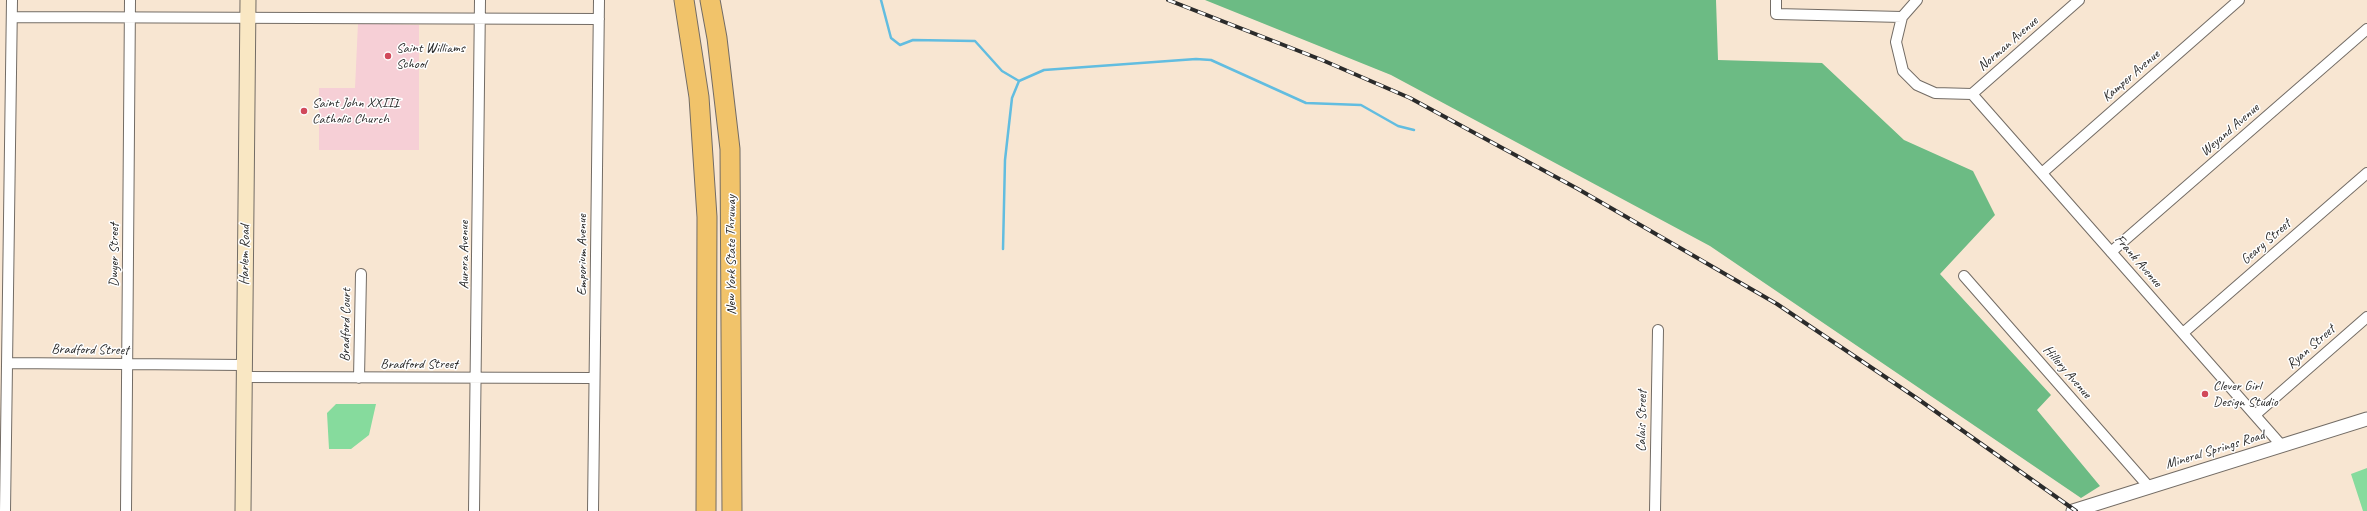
<!DOCTYPE html>
<html>
<head>
<meta charset="utf-8">
<style>
  body { margin:0 }
  canvas { display:block; background:#f8e6d2 }
</style>
</head>
<body>
<canvas width="2367" height="511"></canvas>
<script>
const c = document.querySelector('canvas').getContext('2d');
c.lineJoin = 'round';
function paint(path, color) {
  c.fillStyle = color;
  c.fill(path, 'evenodd');
}
function toPath(rows) {
  const path = new Path2D();
  for (const r of rows) {
    path.moveTo(r[0], r[1]);
    for (let i = 2; i < r.length; i += 2) path.lineTo(r[i], r[i + 1]);
  }
  return path;
}
function trace(path, color, width, dash) {
  c.strokeStyle = color;
  c.lineWidth = width;
  c.lineCap = dash ? 'butt' : 'round';
  c.setLineDash(dash || []);
  c.stroke(path);
}
function write(font, color, halo, rows, align = 'center') {
  c.font = font + ' Caveat,sans-serif';
  c.lineWidth = 3;
  c.setLineDash([]);
  c.textBaseline = 'middle';
  c.strokeStyle = halo;
  c.fillStyle = color;
  for (const [text, x, y, turn = 0] of rows) {
    c.save();
    c.translate(x, y);
    c.rotate((+turn || 0) * Math.PI / 180);
    c.textAlign = isNaN(turn) ? turn : align;
    if (halo) c.strokeText(text, 0, 0);
    c.fillText(text, 0, 0);
    c.restore();
  }
}
const built = toPath([
  [358,23,419,25,419,150,319,150,319,88,355,88]
]);
const green = toPath([
  [336,404,376,404,369,435,351,449,329,449,327,413],
  [2367,468,2367,511,2363,511,2351,474]
]);
const forest = toPath([
  [1205,0,1716,0,1718,60,1822,63,1904,140,1973,171,1995,215,1940,274,2051,395,2037,410,2100,486,2081,498,1710,246,1391,75]
]);
const stream = toPath([
  [881,0,891,38,900,45,913,40,975,41,1002,71,1019,81],
  [1003,249,1005,160,1012,98,1019,81,1044,70,1196,59,1211,60,1306,103,1361,105,1398,126,1414,130]
]);
const minor = toPath([
  [1776,0,1776,14,1902,17],
  [1917,0,1902,17,1896,42,1903,71,1917,85,1935,93,1972,94],
  [12,17,599,19],
  [1972,94,2282,446],
  [1972,94,2079,0],
  [2042,173,2239,0],
  [2111,252,2367,29],
  [1964,276,2149,487],
  [2183,333,2367,173],
  [8,363,244,365],
  [244,377,594,378],
  [359,378,361,274],
  [2255,415,2367,317],
  [5,511,12,0],
  [126,511,130,0],
  [474,511,480,0],
  [593,511,599,0],
  [1655,511,1658,330]
]);
const tertiary = toPath([
  [2073,511,2367,419]
]);
const secondary = toPath([
  [243,511,248,0]
]);
const motorway = toPath([
  [684,0,699,97,707,217,706,511],
  [710,0,717,38,730,149,732,511]
]);
const rail = toPath([
  [1168,0,1322,60,1410,98,1578,189,1777,304,1918,399,2076,511]
]);
const markers = [
  [388,56,4,"#d1495b"],
  [304,111,4,"#d1495b"],
  [2205,394,4,"#d1495b"]
];
const streetNames = [
  ["Norman Avenue",2008,44,-41],
  ["Kamper Avenue",2131,76,-41],
  ["Weyand Avenue",2230,130,-41],
  ["Geary Street",2266,242,-41],
  ["Dwyer Street",114,255,-90],
  ["Harlem Road",245,255,-89],
  ["Aurora Avenue",464,255,-90],
  ["Emporium Avenue",582,255,-90],
  ["New York State Thruway",731,255,-90],
  ["Frank Avenue",2138,261,49],
  ["Bradford Court",346,325,-89],
  ["Ryan Street",2311,347,-41],
  ["Bradford Street",90,350,1],
  ["Bradford Street",419,364],
  ["Hillery Avenue",2067,372,49],
  ["Calais Street",1642,421,-89],
  ["Mineral Springs Road",2215,450,-17]
];
const poiNames = [
  ["Saint Williams",396,48],
  ["School",396,64],
  ["Saint John XXIII",312,103],
  ["Catholic Church",312,119],
  ["Clever Girl",2213,386],
  ["Design Studio",2213,402]
];
paint(built, '#f6cfd6');
paint(green, '#86db9d');
paint(forest, '#6cbb84');
trace(stream, '#62bde0', 2.5);
trace(minor, '#736c65', 12);
trace(tertiary, '#736c65', 15);
trace(secondary, '#736c65', 17);
trace(motorway, '#736c65', 21);
trace(minor, '#fff', 10);
trace(tertiary, '#fff', 13);
trace(secondary, '#f9e7c3', 15);
trace(motorway, '#f1c36a', 19);
trace(rail, '#2b2b2b', 4);
trace(rail, '#fff', 2.5, [8]);
for (const [x, y, r, color] of markers) {
  const dot = new Path2D();
  dot.arc(x, y, r, 0, 2 * Math.PI);
  c.fillStyle = color;
  c.fill(dot);
  trace(dot, '#fff', 1.5);
}
write('14px', '#2b2b2b', '#fff', streetNames);
write('14px', '#2b2b2b', '#fff', poiNames, 'left');
</script>
</body>
</html>
